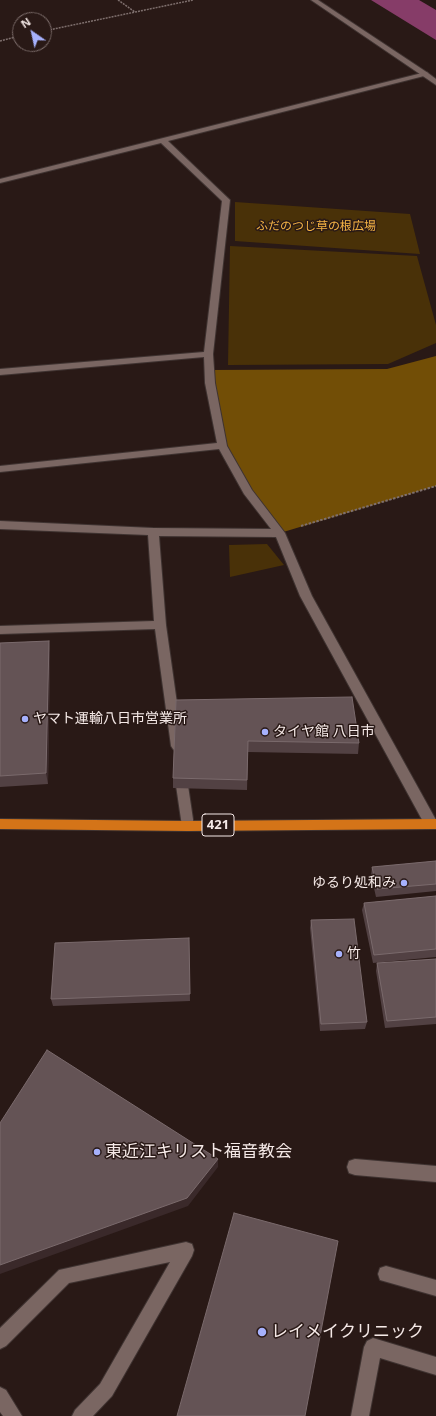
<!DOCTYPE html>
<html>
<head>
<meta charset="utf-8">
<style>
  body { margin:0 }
  #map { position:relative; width:436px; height:1416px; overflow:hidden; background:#291916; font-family:"Noto Sans",sans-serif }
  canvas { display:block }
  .north { position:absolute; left:12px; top:12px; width:40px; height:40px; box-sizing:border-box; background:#291916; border:1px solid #7b6c6a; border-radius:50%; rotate:326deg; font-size:11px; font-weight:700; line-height:16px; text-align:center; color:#f5e9e7 }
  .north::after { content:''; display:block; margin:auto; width:14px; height:18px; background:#a6b1fc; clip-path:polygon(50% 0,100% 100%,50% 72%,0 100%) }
</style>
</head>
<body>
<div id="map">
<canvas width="436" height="1416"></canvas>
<div class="north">N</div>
</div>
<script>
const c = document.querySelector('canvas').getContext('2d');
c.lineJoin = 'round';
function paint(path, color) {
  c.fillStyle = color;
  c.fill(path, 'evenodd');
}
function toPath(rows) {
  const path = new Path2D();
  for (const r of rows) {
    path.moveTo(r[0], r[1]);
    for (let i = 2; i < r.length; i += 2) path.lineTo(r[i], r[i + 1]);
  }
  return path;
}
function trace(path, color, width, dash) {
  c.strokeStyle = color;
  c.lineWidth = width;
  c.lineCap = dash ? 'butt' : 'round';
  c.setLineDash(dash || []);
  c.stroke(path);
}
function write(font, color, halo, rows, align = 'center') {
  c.font = font + ' "Noto Sans","Noto Sans JP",sans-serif';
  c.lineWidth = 3;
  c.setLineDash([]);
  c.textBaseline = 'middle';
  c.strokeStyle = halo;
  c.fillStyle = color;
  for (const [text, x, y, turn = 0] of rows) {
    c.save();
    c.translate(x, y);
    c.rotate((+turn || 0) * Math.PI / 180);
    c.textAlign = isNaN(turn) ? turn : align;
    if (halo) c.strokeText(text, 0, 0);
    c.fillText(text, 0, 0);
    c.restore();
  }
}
const green = toPath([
  [235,202,410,214,420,254,235,241],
  [230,246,417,256,436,325,436,343,388,364,228,365],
  [267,544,284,565,230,577,229,545]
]);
const forest = toPath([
  [436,356,436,486,280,533,222,446,210,370,387,369]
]);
const water = toPath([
  [371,0,419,0,436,10,436,40]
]);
const pathFar1 = toPath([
  [118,0,135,12],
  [44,31,193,0],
  [0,41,20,36]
]);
const path = toPath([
  [301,526,436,486]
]);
const service = toPath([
  [355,1159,436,1166,436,1182,355,1175,349,1173,347,1167,349,1161,355,1159],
  [186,1242,192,1244,194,1250,192,1256,112,1396,93,1416,72,1416,75,1410,100,1384,170,1262,69,1283,6,1346,0,1349,0,1328,59,1270,186,1242],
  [386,1266,436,1280,436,1296,380,1280,378,1274,380,1268,386,1266],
  [373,1338,436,1357,436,1375,380,1358,369,1416,351,1416,364,1347,367,1341,373,1338]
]);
const minor = toPath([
  [426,72,428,73,428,75,168,141,230,200,213,354,215,383,227,446,252,490,285,533,312,596,436,820,436,827,431,828,426,827,300,596,276,537,159,536,166,625,183,746,181,749,177,751,173,749,171,746,155,629,0,634,0,626,154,621,148,535,0,529,0,521,153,528,271,529,244,494,219,449,0,472,0,466,217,443,205,383,204,357,0,375,0,369,204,352,222,201,161,143,0,183,0,179,426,72],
  [180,767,184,768,186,772,194,826,193,830,188,831,183,830,182,826,174,772,176,768,180,767],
  [0,1387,6,1390,22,1416,3,1416,0,1412,0,1387]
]);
const tertiary = toPath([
  [311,0,318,0,428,73,436,79,436,85,311,0]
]);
const trunk = toPath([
  [0,819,188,821,436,819,436,829,188,831,0,829,0,819]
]);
const wall = toPath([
  [49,641,50,652,48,784,0,787,0,643],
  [176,700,359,743,358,754,248,752,247,790,173,788,173,778],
  [436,861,436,891,376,897,371,875,372,867],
  [436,896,436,957,373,963,362,910,364,903],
  [311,920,367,1022,365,1029,320,1031,310,928],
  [189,938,190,1001,53,1006,51,999],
  [436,959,436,1024,385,1028,376,971,377,963]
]);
const shadedWall = toPath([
  [49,641,50,652,48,784,46,773],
  [218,1159,218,1167,188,1206,0,1274,0,1265]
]);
const building = toPath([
  [49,641,46,773,0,776,0,643,49,641],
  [352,697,359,743,248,741,247,780,173,778,176,700,352,697],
  [436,861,436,884,377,889,372,867,436,861],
  [436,896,436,949,374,955,364,903,436,896],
  [354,919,367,1022,321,1024,311,920,354,919],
  [189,938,190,994,51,999,55,943,189,938],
  [436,959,436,1017,387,1021,377,963,436,959],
  [47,1050,218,1159,187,1198,0,1265,0,1123,47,1050],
  [234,1213,338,1241,305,1416,177,1416,234,1213]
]);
const markers = [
  [25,719,4,"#a6b1fc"],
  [265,732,4,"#a6b1fc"],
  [404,883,4,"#a6b1fc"],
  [339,954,4,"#a6b1fc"],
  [97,1152,4,"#a6b1fc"],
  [262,1332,5,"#a6b1fc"]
];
const farParknames = [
  ["ふだのつじ草の根広場",316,227]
];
const shields = [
  [218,825,32]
];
const shieldNames = [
  ["421",218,825]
];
const poiNames = [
  ["ヤマト運輸八日市営業所",33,719],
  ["タイヤ館 八日市",273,732],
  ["ゆるり処和み",396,883,"right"],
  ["竹",347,954]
];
const nearPoinames = [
  ["東近江キリスト福音教会",105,1152],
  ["レイメイクリニック",271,1332]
];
paint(green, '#493108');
paint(forest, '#724e06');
paint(water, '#863c68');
trace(service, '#3f3331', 2);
trace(minor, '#3f3331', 2);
trace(tertiary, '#3f3331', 2);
trace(trunk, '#3f3331', 2);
trace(pathFar1, '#7e6f6d', 1.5, [2, 1]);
trace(path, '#7e6f6d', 2, [2.5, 1.5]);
paint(service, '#7a6662');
paint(minor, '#7a6662');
paint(tertiary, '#7a6662');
paint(trunk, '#d47418');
paint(wall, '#524143');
paint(shadedWall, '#3a292a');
paint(building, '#645355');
trace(building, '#7a6a6c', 1);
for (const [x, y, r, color] of markers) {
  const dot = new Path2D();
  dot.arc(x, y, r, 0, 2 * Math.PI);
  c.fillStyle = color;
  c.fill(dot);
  trace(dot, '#291916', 1.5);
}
write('12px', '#f5b344', '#291916', farParknames);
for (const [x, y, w] of shields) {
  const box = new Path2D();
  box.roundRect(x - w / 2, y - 11, w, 22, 3);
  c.fillStyle = '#291916';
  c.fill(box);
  trace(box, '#f5e9e7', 1);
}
write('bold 13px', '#f5e9e7', null, shieldNames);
write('14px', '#f5e9e7', '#291916', poiNames, 'left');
write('17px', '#f5e9e7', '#291916', nearPoinames, 'left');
</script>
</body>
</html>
